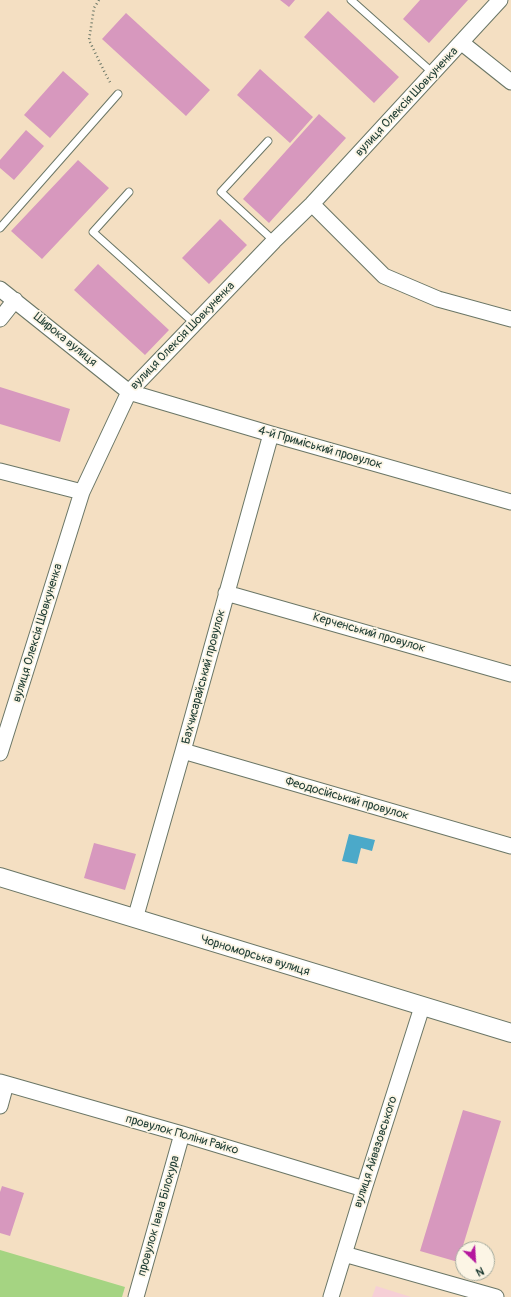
<!DOCTYPE html>
<html>
<head>
<meta charset="utf-8">
<style>
  body { margin:0 }
  #map { position:relative; width:511px; height:1297px; overflow:hidden; background:#f4dfc2; font-family:Pangolin,sans-serif }
  canvas { display:block }
  .north { position:absolute; left:455px; top:1241px; width:40px; height:40px; box-sizing:border-box; background:#fcf5e5; border:1px solid #a4ab9e; border-radius:50%; rotate:155deg; font-size:11px; font-weight:700; line-height:16px; text-align:center; color:#1f3d34 }
  .north::after { content:''; display:block; margin:auto; width:14px; height:18px; background:#b5179e; clip-path:polygon(50% 0,100% 100%,50% 72%,0 100%) }
</style>
</head>
<body>
<div id="map">
<canvas width="511" height="1297"></canvas>
<div class="north">N</div>
</div>
<script>
const c = document.querySelector('canvas').getContext('2d');
c.lineJoin = 'round';
function paint(path, color) {
  c.fillStyle = color;
  c.fill(path, 'evenodd');
}
function toPath(rows) {
  const path = new Path2D();
  for (const r of rows) {
    path.moveTo(r[0], r[1]);
    for (let i = 2; i < r.length; i += 2) path.lineTo(r[i], r[i + 1]);
  }
  return path;
}
function trace(path, color, width, dash) {
  c.strokeStyle = color;
  c.lineWidth = width;
  c.lineCap = dash ? 'butt' : 'round';
  c.setLineDash(dash || []);
  c.stroke(path);
}
function write(font, color, halo, rows, align = 'center') {
  c.font = font + ' Pangolin,sans-serif';
  c.lineWidth = 3.5;
  c.setLineDash([]);
  c.textBaseline = 'middle';
  c.strokeStyle = halo;
  c.fillStyle = color;
  for (const [text, x, y, turn = 0] of rows) {
    c.save();
    c.translate(x, y);
    c.rotate((+turn || 0) * Math.PI / 180);
    c.textAlign = isNaN(turn) ? turn : align;
    if (halo) c.strokeText(text, 0, 0);
    c.fillText(text, 0, 0);
    c.restore();
  }
}
const built = toPath([
  [376,1286,411,1297,372,1297]
]);
const green = toPath([
  [0,1250,125,1287,122,1297,0,1297]
]);
const water = toPath([
  [349,834,375,840,372,851,361,848,357,864,342,861]
]);
const building = toPath([
  [280,0,295,0,289,7],
  [420,0,468,0,429,43,403,19],
  [328,11,399,77,374,103,304,37],
  [126,13,210,90,186,116,102,39],
  [260,69,313,117,290,143,237,95],
  [63,71,89,94,50,138,24,115],
  [319,114,346,138,269,223,243,199],
  [26,130,44,146,14,180,0,168,0,160],
  [78,160,109,188,42,259,11,231],
  [220,219,247,245,209,284,182,258],
  [98,264,169,330,145,355,74,290],
  [0,387,70,409,60,442,0,424],
  [94,843,136,854,125,890,84,878],
  [463,1110,501,1121,458,1262,420,1251],
  [2,1186,24,1193,10,1236,0,1233,0,1192]
]);
const path = toPath([
  [99,0,94,8,89,40,105,73,111,84]
]);
const service = toPath([
  [351,0,433,73],
  [268,141,221,192,274,241],
  [129,192,93,232,194,323],
  [0,228,118,94]
]);
const minor = toPath([
  [462,43,511,82],
  [312,204,384,276,438,299,511,319],
  [0,289,129,392,271,434,511,502],
  [0,319,15,300],
  [0,471,82,492],
  [226,593,511,674],
  [183,751,511,846],
  [0,753,82,492,129,392,274,241,312,204,500,0],
  [135,919,183,751,271,434],
  [0,1082,182,1134,364,1189],
  [0,1106,6,1084],
  [344,1254,496,1297],
  [136,1297,182,1134],
  [331,1297,364,1189,422,1007]
]);
const tertiary = toPath([
  [0,877,511,1033]
]);
const streetNames = [
  ["вулиця Олексія Шовкуненка",407,102,-47],
  ["вулиця Олексія Шовкуненка",183,336,-46],
  ["Широка вулиця",65,340,39],
  ["4-й Приміський провулок",320,448,16],
  ["вулиця Олексія Шовкуненка",38,633,-73],
  ["Керченський провулок",369,633,16],
  ["Бахчисарайський провулок",204,677,-75],
  ["Феодосійський провулок",347,799,16],
  ["Чорноморська вулиця",255,956,17],
  ["провулок Поліни Райко",182,1135,16],
  ["вулиця Айвазовського",376,1152,-72],
  ["провулок Івана Білокура",159,1216,-74]
];
paint(built, '#f6cfd6');
paint(green, '#a5d482');
paint(water, '#4ba9c9');
paint(building, '#d798be');
trace(service, '#6a7666', 9);
trace(minor, '#6a7666', 17);
trace(tertiary, '#6a7666', 20);
trace(path, '#6a7666', 2.5, [1, 3]);
trace(service, '#fff', 7);
trace(minor, '#fff', 15);
trace(tertiary, '#fff', 18);
write('12px', '#1f3d34', '#fcf5e5', streetNames);
</script>
</body>
</html>
